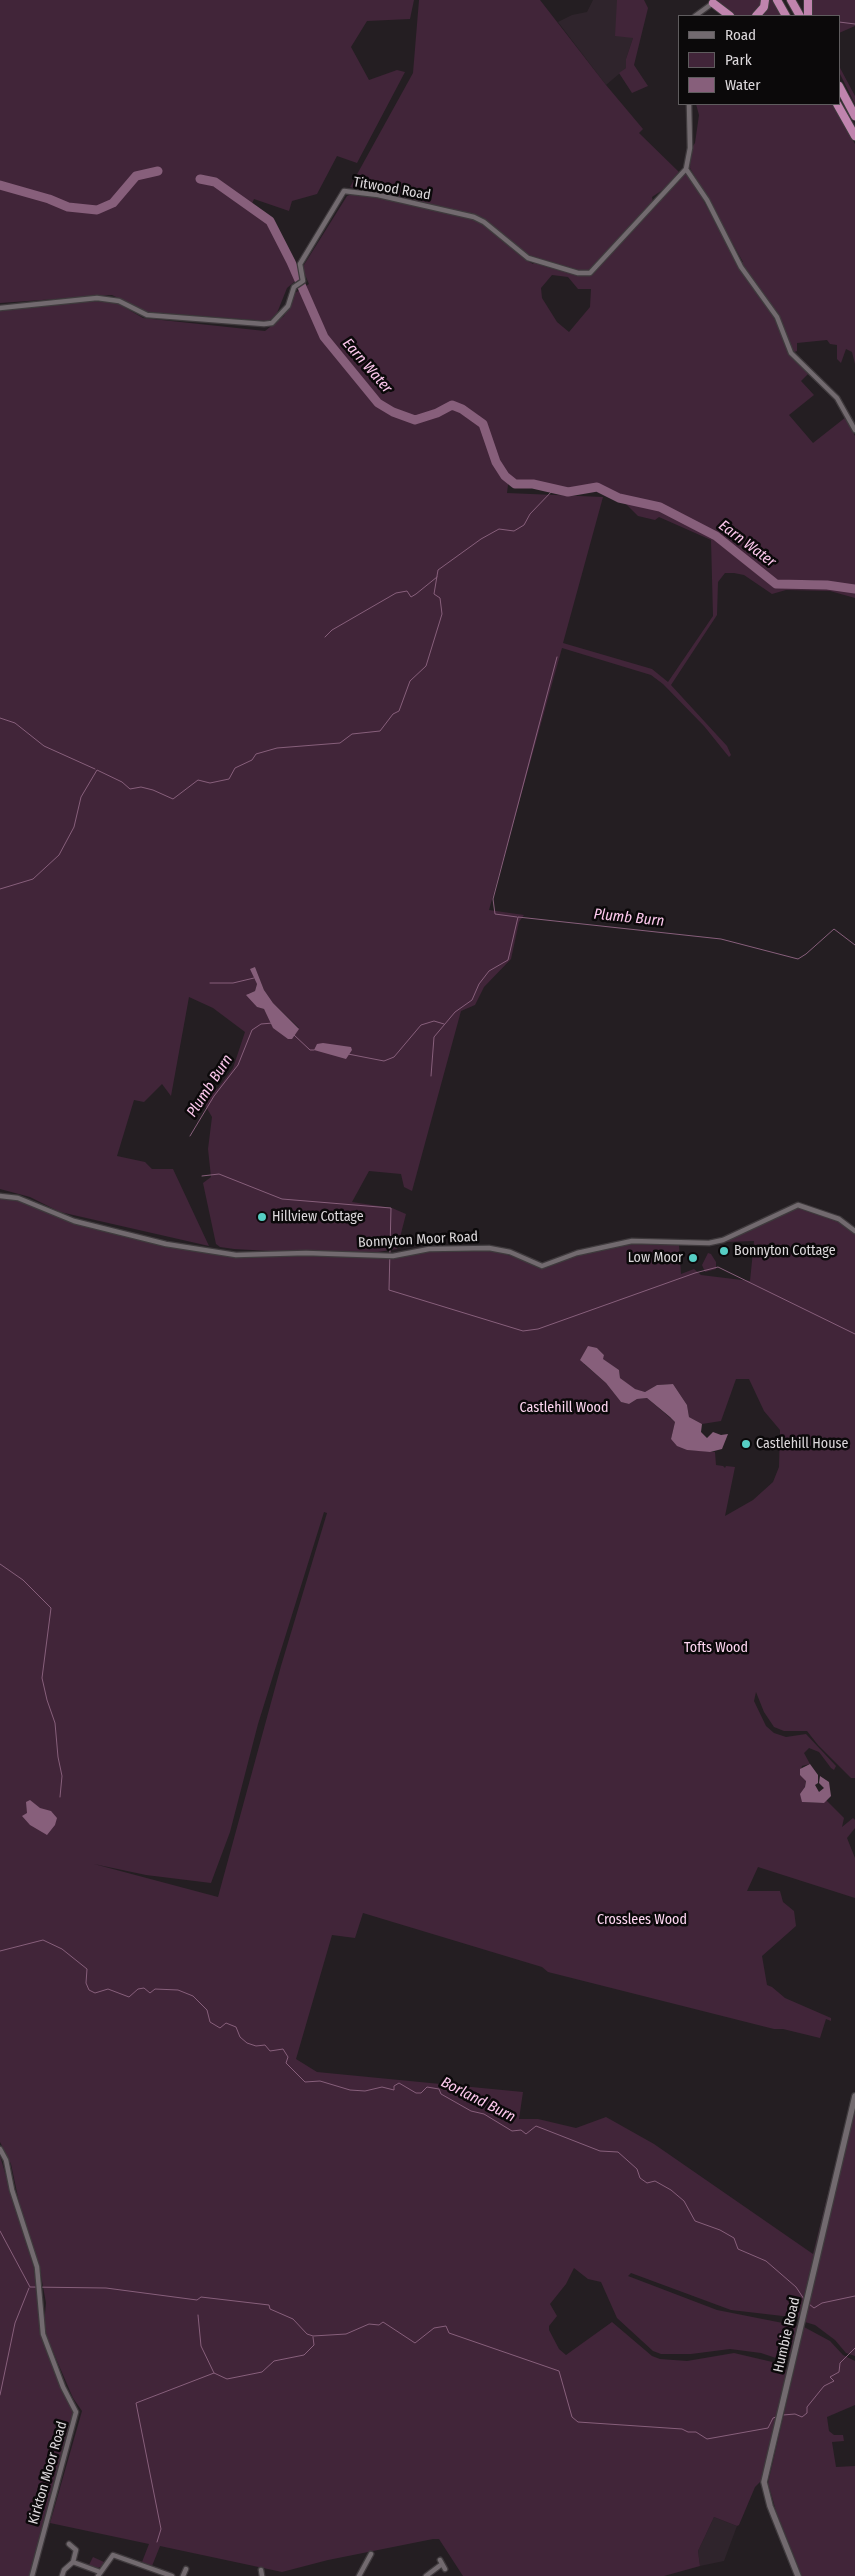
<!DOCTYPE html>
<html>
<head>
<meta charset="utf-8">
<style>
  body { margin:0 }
  #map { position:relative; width:855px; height:2576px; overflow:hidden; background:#241e22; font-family:"Fira Sans Condensed",sans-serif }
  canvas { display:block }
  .legend { position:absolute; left:678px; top:15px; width:162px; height:90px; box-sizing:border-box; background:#0b090a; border:1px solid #5f5c5e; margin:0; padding:6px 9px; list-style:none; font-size:15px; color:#dcd8db }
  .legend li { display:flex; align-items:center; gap:10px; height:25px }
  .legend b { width:25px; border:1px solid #5f5c5e }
</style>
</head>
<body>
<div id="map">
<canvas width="855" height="2576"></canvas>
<ul class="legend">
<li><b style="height:6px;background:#726a6f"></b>Road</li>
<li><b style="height:14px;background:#412539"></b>Park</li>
<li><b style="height:14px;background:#875f7b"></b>Water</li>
</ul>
</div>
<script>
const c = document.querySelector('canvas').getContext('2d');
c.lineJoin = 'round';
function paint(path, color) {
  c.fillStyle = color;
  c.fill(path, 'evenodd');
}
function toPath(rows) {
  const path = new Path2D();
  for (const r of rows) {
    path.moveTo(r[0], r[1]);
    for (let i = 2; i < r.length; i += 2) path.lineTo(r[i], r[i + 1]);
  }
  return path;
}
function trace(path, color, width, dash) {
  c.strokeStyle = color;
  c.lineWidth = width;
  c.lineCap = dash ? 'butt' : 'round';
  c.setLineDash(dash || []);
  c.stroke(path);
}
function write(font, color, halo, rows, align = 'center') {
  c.font = font + ' "Fira Sans Condensed",sans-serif';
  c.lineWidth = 5;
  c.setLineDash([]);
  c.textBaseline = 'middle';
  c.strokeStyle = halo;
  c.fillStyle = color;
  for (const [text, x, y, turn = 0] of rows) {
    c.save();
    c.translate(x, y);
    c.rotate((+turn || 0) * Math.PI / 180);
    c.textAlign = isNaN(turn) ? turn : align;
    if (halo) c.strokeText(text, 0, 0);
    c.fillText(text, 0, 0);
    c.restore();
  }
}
const built = toPath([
  [593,0,635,0,633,38,626,59,626,68,606,85,558,22,572,15,587,12],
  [714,2517,737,2526,724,2561,700,2566,698,2551]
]);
const green = toPath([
  [0,0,414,0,410,19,367,21,351,47,369,80,397,70,405,72,357,163,337,156,317,194,292,201,289,211,254,199,251,206,280,236,300,277,287,288,277,313,269,321,146,312,112,295,0,303],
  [419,0,540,0,606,85,643,129,639,133,679,172,667,187,652,197,653,202,589,272,590,276,685,173,694,183,737,263,743,262,690,168,691,149,695,143,699,115,696,104,833,104,855,144,855,364,852,352,846,349,841,363,837,359,837,345,830,344,827,340,797,343,797,351,792,353,811,371,801,381,814,395,789,415,813,443,846,417,855,436,855,586,813,580,775,581,766,579,779,585,846,589,855,592,855,598,830,591,786,590,772,594,744,575,734,573,725,573,718,582,717,615,671,685,727,746,731,755,729,757,704,726,663,684,651,675,562,648,489,910,524,915,519,922,511,959,484,987,475,1005,461,1011,412,1191,404,1187,401,1174,369,1171,352,1202,392,1208,406,1214,397,1249,378,1252,287,1252,234,1249,220,1247,216,1244,203,1183,211,1177,208,1149,212,1117,202,1100,218,1088,233,1068,245,1032,213,1008,189,997,171,1096,162,1084,144,1102,134,1100,117,1156,145,1162,152,1169,173,1169,209,1246,60,1212,30,1197,0,1189,0,310,93,301,117,303,143,318,265,331,284,316,295,293,309,284,302,268,347,196,352,194,366,196,369,192,350,187,413,73],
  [410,200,482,217,528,255,537,259,533,264,523,258,478,220],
  [552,275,568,277,578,289,591,289,590,307,569,332,557,322,542,298,541,288],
  [509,477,514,480,532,481,562,489,598,485,617,495,638,516,655,520,659,517,711,540,713,616,668,682,652,669,563,643,603,497,507,493],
  [255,967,264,990,273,1003,299,1028,274,1028,264,1009,257,1007,248,994,255,991,257,984],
  [617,0,644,0,648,8,634,65,648,86,632,93,619,73,626,68,626,59,633,38,615,36],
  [717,0,762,0,761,6,752,16,734,16],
  [769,0,772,0,781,16,762,16,766,12],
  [811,0,855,0,855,26,839,33,839,16,811,16],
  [839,66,855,96,855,104,839,72],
  [0,1198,18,1199,84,1226,163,1245,236,1256,308,1255,397,1258,422,1252,493,1250,546,1268,575,1255,638,1242,679,1245,681,1274,694,1269,701,1275,750,1281,754,1241,724,1242,799,1207,839,1220,855,1234,855,1778,851,1778,818,1745,807,1731,784,1731,774,1727,764,1712,756,1692,754,1701,766,1726,774,1733,786,1737,806,1734,836,1766,834,1770,831,1768,819,1752,809,1748,804,1753,810,1764,802,1766,800,1774,806,1780,802,1802,824,1803,826,1800,844,1818,842,1827,853,1818,855,1820,855,1828,847,1838,855,1858,855,1898,758,1867,747,1891,780,1891,783,1902,794,1911,796,1926,762,1956,767,1985,772,1987,785,1998,831,2018,831,2021,826,2019,820,2038,783,2029,774,2029,548,1972,542,1967,363,1913,355,1938,332,1935,296,2059,317,2072,523,2092,519,2119,538,2119,576,2128,606,2117,654,2144,813,2254,848,2113,800,2318,731,2310,631,2273,628,2276,717,2310,798,2326,792,2356,786,2356,782,2360,761,2353,730,2349,691,2354,661,2354,653,2351,617,2318,601,2282,588,2279,574,2268,566,2284,550,2304,557,2316,549,2326,549,2330,559,2349,566,2355,612,2322,652,2356,660,2359,687,2361,734,2353,781,2364,783,2369,788,2371,763,2479,755,2487,739,2525,737,2526,714,2517,698,2551,700,2566,664,2576,463,2576,439,2539,433,2539,328,2560,282,2572,160,2546,152,2566,142,2562,149,2544,50,2523,82,2411,73,2398,48,2340,44,2325,46,2303,40,2270,23,2221,11,2164,0,2142],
  [597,1348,604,1355,602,1359,619,1370,620,1378,634,1389,645,1392,657,1385,673,1384,687,1405,689,1417,702,1424,721,1421,736,1379,749,1379,764,1411,780,1430,779,1467,773,1482,753,1500,725,1516,735,1467,726,1466,725,1468,723,1466,716,1465,715,1452,687,1450,671,1439,675,1422,647,1398,637,1399,629,1404,621,1402,606,1383,584,1364],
  [324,1512,327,1513,281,1666,218,1897,94,1864,146,1875,211,1883,230,1832,258,1724],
  [708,1253,711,1254,716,1262,716,1269,705,1272,702,1265],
  [855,2109,855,2356,846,2353,835,2340,815,2325,805,2322],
  [0,2156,34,2268,42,2336,61,2389,73,2409,74,2415,30,2576,0,2576],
  [804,2327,830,2341,843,2355,855,2361,855,2405,827,2417,829,2431,834,2435,843,2435,844,2441,832,2442,836,2467,855,2466,855,2576,802,2576,776,2511,768,2483],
  [93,2557,104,2562,104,2565,98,2568,89,2565]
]);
const water = toPath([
  [255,967,264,990,273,1003,299,1029,292,1039,288,1039,273,1028,264,1009,257,1007,246,995,255,991,257,984,250,969],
  [323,1043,351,1047,352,1050,346,1059,314,1050,317,1044],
  [588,1346,597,1348,604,1355,603,1359,619,1370,620,1378,635,1389,645,1392,657,1385,673,1384,687,1405,689,1417,702,1424,701,1432,707,1438,713,1432,721,1435,728,1434,722,1449,710,1452,687,1450,677,1446,671,1439,675,1422,670,1417,647,1398,637,1399,629,1404,621,1402,606,1383,580,1360],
  [810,1764,818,1775,818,1783,815,1785,819,1792,824,1788,819,1783,820,1776,829,1782,831,1796,824,1803,802,1802,800,1794,805,1787,806,1781,800,1775,800,1769],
  [30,1800,40,1808,51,1811,57,1818,55,1825,47,1835,30,1825,22,1816,27,1813,26,1802]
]);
const stream = toPath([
  [839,22,855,24],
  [325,637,332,630,396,593,407,591,411,597,416,594,437,577],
  [0,718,15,723,44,746,95,769],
  [0,889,33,879,59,855,74,827,81,797,97,770,122,782,130,789,141,787,153,790,173,799,198,780,210,783,229,779,235,768,252,760,256,754,277,748,340,743,352,734,380,731,393,714,399,711,410,681,426,666,442,614,440,598,434,594,438,570,481,539,499,529,514,531,524,525,530,514,554,489],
  [517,917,495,914,493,899,557,657],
  [210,983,233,983,254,978],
  [294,1035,310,1050,314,1050],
  [348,1054,384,1061,394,1057,421,1025,434,1021,444,1024],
  [431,1076,434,1037,455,1012,472,1000,479,984,489,971,508,960,518,917,721,939,798,959,806,954,834,929,855,945],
  [190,1136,214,1096,238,1065,252,1030,261,1024,273,1023],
  [202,1176,219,1174,282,1199,391,1208,389,1290,523,1331,538,1329,695,1273,718,1267,855,1334],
  [0,1564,23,1580,51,1608,42,1678,47,1700,55,1723,58,1757,62,1776,60,1797],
  [0,1951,43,1940,62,1949,87,1969,86,1983,89,1990,95,1993,108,1989,129,1997,138,1989,144,1988,150,1993,155,1989,178,1990,193,1996,207,2010,210,2022,220,2028,226,2023,236,2027,240,2037,247,2043,256,2046,265,2045,270,2051,283,2049,288,2057,286,2063,305,2082,320,2081,350,2090,365,2091,382,2087,394,2090,394,2086,399,2083,416,2093,421,2093,427,2087,439,2089,441,2094,471,2111,484,2114,512,2131,521,2130,526,2134,536,2126,600,2151,618,2152,637,2169,640,2178,647,2183,655,2181,671,2190,684,2201,695,2221,720,2230,734,2238,738,2249,766,2261,796,2287,804,2299],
  [0,2231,30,2287,106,2288,197,2300,201,2297,269,2305,270,2309,293,2319,307,2334,313,2336,346,2334,369,2324,379,2325,383,2322,415,2343,434,2328,446,2326,449,2333,559,2371,572,2417,578,2422,682,2429,688,2432,696,2432,707,2439,768,2428,773,2418,776,2417],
  [809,2304,814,2308,822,2303,855,2296],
  [198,2315,201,2346,214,2373],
  [0,2395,15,2323,29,2288],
  [783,2415,795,2414,802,2417,807,2413,807,2407,824,2386,834,2381,830,2377,839,2372,840,2363,855,2348],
  [157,2542,161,2529,136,2403,214,2373,227,2379,262,2372,274,2361,304,2355,314,2345,313,2337]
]);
const river = toPath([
  [200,179,215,182,270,221,291,262,324,337,378,403,393,412,415,420,437,413,452,405,462,409,483,424,496,462,505,476,515,484,533,484,568,492,597,487,619,498,660,507,716,536,776,584,827,585,855,589],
  [0,185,49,199,68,207,97,210,113,203,136,176,158,171]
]);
const minor = toPath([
  [695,16,713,3],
  [686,169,707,200,741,267,777,317,791,353,837,398,855,430],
  [0,308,97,298,119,301,147,315,264,324,272,323,288,306,294,287,303,281,300,264,344,191,378,195,474,217,484,222,528,258,578,273,590,273,686,169,690,148,689,104],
  [0,1196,18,1198,74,1221,166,1244,236,1255,306,1253,393,1256,429,1249,489,1248,510,1252,542,1266,577,1253,632,1241,709,1243,723,1240,798,1205,839,1219,855,1231],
  [0,2149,6,2160,12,2190,37,2267,43,2334,63,2387,76,2412,32,2576],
  [69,2544,76,2550,73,2562],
  [440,2560,445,2569],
  [261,2570,262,2576],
  [62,2576,64,2570,73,2562,100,2572],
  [98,2576,113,2555,172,2576],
  [183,2576,186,2569],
  [359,2576,371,2554],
  [426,2576,442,2564]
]);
const tertiary = toPath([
  [798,2576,770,2506,764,2482,855,2096]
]);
const trunk = toPath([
  [777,0,786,16],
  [791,0,800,16],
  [808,0,808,16],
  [713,3,730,16],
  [756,16,764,7,765,0],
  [839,86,855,116],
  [837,104,855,136]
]);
const markers = [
  [262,1217,5,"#56cec4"],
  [724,1251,5,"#56cec4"],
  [693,1258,5,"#56cec4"],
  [746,1444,5,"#56cec4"]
];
const streetNames = [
  ["Titwood Road",392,189,10],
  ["Bonnyton Moor Road",418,1240,-3],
  ["Humbie Road",787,2335,-77],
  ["Kirkton Moor Road",48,2473,-74]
];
const poiNames = [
  ["Hillview Cottage",272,1217],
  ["Bonnyton Cottage",734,1251],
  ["Low Moor",683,1258,"right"],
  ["Castlehill House",756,1444]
];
const parkNames = [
  ["Castlehill Wood",564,1408],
  ["Tofts Wood",716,1648],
  ["Crosslees Wood",642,1920]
];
const waterNames = [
  ["Earn Water",367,366,49],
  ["Earn Water",747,544,37],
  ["Plumb Burn",629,918,6],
  ["Plumb Burn",210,1086,-57],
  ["Borland Burn",478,2100,27]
];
paint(built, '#2f242c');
paint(green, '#412539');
paint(water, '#875f7b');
trace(stream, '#875f7b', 1);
trace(river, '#875f7b', 9);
trace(minor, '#3f3a3d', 7);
trace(tertiary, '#3f3a3d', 8);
trace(trunk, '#3f3a3d', 10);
trace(minor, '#726a6f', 4.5);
trace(tertiary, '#726a6f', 5.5);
trace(trunk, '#c084ae', 8);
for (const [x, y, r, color] of markers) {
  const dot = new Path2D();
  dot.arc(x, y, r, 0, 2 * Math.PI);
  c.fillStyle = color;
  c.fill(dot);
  trace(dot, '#0b090a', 2);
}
write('14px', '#dcd8db', '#0b090a', streetNames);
write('14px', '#dcd8db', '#0b090a', poiNames, 'left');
write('14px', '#fed6f1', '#0b090a', parkNames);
write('italic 15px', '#fec9ee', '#0b090a', waterNames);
</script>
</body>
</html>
